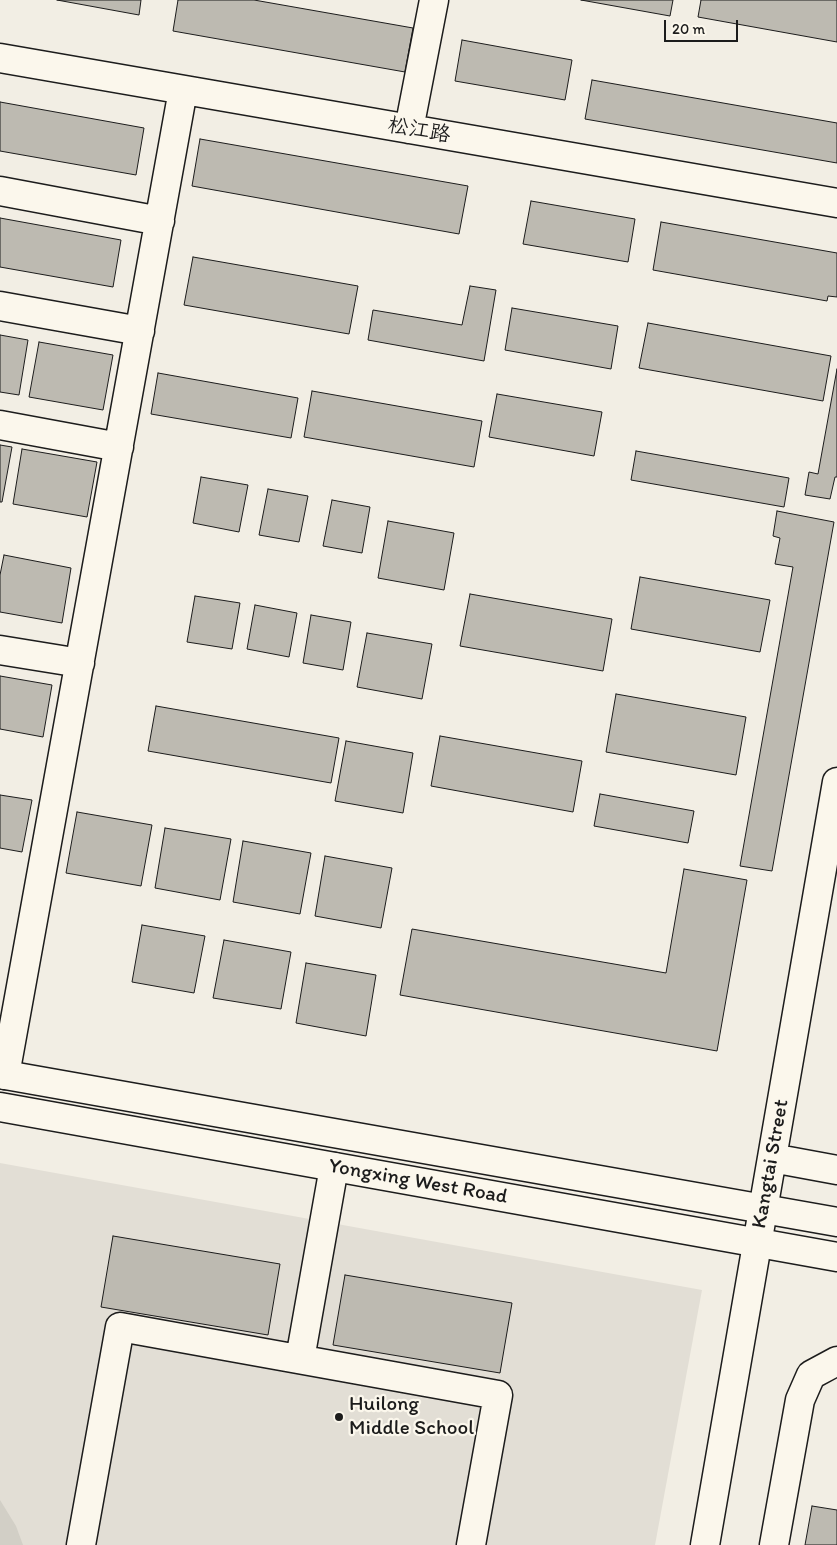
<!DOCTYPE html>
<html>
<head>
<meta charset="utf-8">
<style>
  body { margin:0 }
  #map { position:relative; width:837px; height:1545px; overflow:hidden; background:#f2eee4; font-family:Itim,sans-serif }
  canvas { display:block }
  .scale { position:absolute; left:664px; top:20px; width:74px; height:22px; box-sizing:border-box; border:2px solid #1c1c1c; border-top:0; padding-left:6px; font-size:15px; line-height:18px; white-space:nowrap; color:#1c1c1c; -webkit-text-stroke:4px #fbf7ec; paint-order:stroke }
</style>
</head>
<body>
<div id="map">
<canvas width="837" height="1545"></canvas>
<div class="scale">20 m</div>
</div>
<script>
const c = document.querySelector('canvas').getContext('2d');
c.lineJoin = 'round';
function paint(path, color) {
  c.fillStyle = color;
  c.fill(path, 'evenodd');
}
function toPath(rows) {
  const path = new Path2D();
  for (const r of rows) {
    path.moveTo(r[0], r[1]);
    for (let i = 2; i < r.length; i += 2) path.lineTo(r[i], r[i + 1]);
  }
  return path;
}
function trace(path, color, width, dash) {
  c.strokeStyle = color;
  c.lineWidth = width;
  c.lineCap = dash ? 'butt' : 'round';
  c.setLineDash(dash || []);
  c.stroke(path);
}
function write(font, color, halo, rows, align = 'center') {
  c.font = font + ' Itim,"LXGW WenKai TC",sans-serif';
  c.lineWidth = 4.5;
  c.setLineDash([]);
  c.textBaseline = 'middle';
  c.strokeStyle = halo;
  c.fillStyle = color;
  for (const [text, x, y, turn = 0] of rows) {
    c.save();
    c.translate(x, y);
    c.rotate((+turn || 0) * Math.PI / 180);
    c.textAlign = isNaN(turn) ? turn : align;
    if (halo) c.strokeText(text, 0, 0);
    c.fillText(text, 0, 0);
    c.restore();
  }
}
const built = toPath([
  [0,1163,702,1290,655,1545,0,1545]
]);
const green = toPath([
  [0,1500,16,1526,23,1545,0,1545]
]);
const building = toPath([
  [57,0,141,0,139,15,57,0],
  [178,0,254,0,413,28,405,72,173,31,178,0],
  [581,0,673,0,670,16,581,0],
  [701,0,837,0,837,42,698,17,701,0],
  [462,40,572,60,565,100,455,81,462,40],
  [592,80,837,123,837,163,585,119,592,80],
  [0,102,144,128,136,175,0,151,0,102],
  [200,139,468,186,459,234,192,186,200,139],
  [531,201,635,219,628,262,523,244,531,201],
  [0,218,121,240,113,287,0,267,0,218],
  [661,222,837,253,837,297,828,296,827,301,653,270,661,222],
  [193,257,358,286,349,334,184,305,193,257],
  [470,286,496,290,484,361,368,340,373,310,462,325,470,286],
  [512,308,618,326,611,369,505,350,512,308],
  [648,323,831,356,823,401,639,368,648,323],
  [0,335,28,340,19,395,0,392,0,335],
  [39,342,113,355,103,410,29,397,39,342],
  [837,369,837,477,835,477,830,499,805,495,809,472,818,474,837,369],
  [158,373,298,398,291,438,151,414,158,373],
  [312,391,482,421,474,467,304,437,312,391],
  [497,394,602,412,594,456,489,437,497,394],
  [0,445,12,447,2,502,0,502,0,445],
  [22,449,97,462,87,517,13,504,22,449],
  [636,451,789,478,784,507,631,480,636,451],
  [201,477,248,485,239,532,193,523,201,477],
  [268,489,308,496,299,542,259,535,268,489],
  [332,500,370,507,362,553,323,546,332,500],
  [777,511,834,522,772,871,740,866,793,567,775,564,780,538,773,536,777,511],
  [388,521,454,533,444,590,378,578,388,521],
  [4,555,71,568,62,623,0,612,0,575,4,555],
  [640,577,770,600,760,652,631,629,640,577],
  [470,594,612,619,603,671,460,646,470,594],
  [195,596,240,603,232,649,187,642,195,596],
  [255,605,297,613,289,657,247,649,255,605],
  [311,615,351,622,343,670,303,663,311,615],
  [367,633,432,644,422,699,357,687,367,633],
  [0,676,52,685,43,737,0,729,0,676],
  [616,694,746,717,736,775,606,752,616,694],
  [156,706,339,738,331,783,148,751,156,706],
  [440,736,582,761,573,812,431,786,440,736],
  [346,741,413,753,403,813,335,801,346,741],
  [600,794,694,811,688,843,594,826,600,794],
  [0,795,32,800,22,852,0,848,0,795],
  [77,812,152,825,141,886,66,873,77,812],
  [165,828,231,839,220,900,155,888,165,828],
  [243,841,311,853,300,914,233,902,243,841],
  [325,856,392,868,381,928,315,916,325,856],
  [684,869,747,880,717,1051,400,995,412,929,666,973,684,869],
  [142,925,205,936,194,993,132,982,142,925],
  [224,940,291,952,281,1009,213,998,224,940],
  [306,963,376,975,366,1036,296,1023,306,963],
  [113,1236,280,1264,268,1335,101,1307,113,1236],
  [345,1275,512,1303,500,1373,333,1345,345,1275],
  [812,1506,837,1510,837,1545,805,1545,812,1506]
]);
const minor = toPath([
  [0,58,837,203],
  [409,129,434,0],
  [0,191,160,221],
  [0,306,140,331],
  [0,425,119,447],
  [0,650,80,663],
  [5,1075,183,90],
  [772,1158,837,1170],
  [300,1359,334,1167],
  [81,1545,120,1327,498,1395,471,1545],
  [705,1545,837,782],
  [774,1545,800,1400,811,1375,837,1361]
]);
const major = toPath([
  [0,1074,837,1222],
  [0,1107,837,1257]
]);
const markers = [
  [339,1417,5,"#1c1c1c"]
];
const streetNames = [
  ["松江路",419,131,10],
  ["Kangtai Street",771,1164,-80],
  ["Yongxing West Road",418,1182,10]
];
const poiNames = [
  ["Huilong",349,1405],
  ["Middle School",349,1429]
];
paint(built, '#e2ded5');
paint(green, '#d2cfc6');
paint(building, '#bdbab1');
trace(building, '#1c1c1c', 1);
trace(minor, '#1c1c1c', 31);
trace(major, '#1c1c1c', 31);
trace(minor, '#fbf7ec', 28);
trace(major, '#fbf7ec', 28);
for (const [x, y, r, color] of markers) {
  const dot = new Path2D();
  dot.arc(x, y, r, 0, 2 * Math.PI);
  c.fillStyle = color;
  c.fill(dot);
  trace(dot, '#fbf7ec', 2);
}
write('21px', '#1c1c1c', '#fbf7ec', streetNames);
write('21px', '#1c1c1c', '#fbf7ec', poiNames, 'left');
</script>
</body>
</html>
